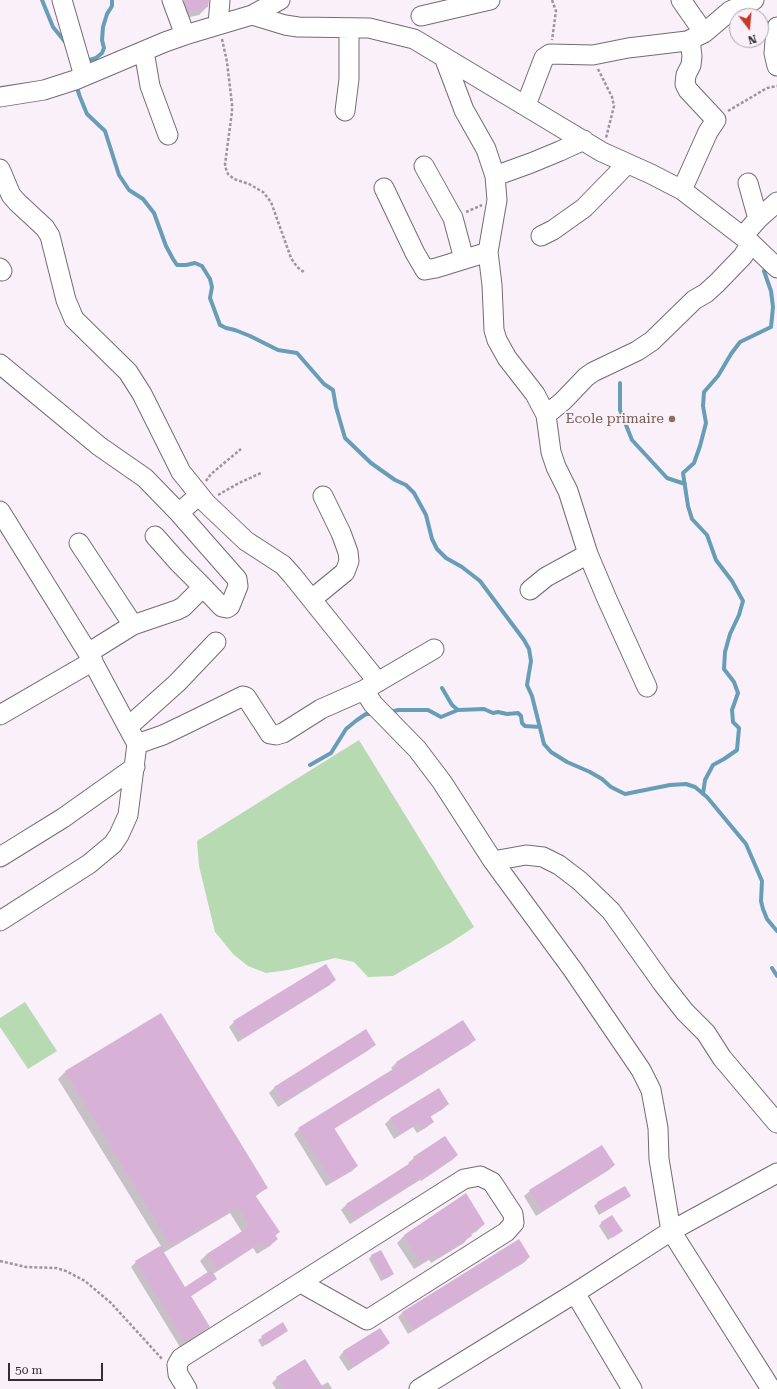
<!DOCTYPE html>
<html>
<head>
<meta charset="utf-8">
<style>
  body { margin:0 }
  #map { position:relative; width:777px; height:1389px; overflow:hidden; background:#faf0f9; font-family:"Roboto Serif",serif }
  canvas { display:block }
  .north { position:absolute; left:729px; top:8px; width:40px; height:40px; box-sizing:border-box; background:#faf0f9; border:1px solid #aaa3a9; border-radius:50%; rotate:164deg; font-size:11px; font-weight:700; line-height:16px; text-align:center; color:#322f32 }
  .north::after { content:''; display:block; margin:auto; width:14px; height:18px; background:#c53926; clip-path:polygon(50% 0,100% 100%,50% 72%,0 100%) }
  .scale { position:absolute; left:8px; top:1363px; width:95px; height:18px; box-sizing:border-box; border:2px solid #322f32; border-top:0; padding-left:5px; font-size:12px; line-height:14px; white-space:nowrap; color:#322f32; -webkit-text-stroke:3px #faf0f9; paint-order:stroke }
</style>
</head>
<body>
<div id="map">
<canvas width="777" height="1389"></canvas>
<div class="north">N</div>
<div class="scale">50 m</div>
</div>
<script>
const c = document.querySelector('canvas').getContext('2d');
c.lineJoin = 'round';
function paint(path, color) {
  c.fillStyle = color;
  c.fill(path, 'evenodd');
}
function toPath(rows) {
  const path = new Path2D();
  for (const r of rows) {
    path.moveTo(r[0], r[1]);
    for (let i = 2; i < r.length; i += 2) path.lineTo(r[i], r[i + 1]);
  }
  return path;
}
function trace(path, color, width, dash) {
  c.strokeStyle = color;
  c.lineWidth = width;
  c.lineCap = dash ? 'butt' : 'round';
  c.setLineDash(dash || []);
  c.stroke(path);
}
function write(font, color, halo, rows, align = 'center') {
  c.font = font + ' "Roboto Serif",serif';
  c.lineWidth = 3.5;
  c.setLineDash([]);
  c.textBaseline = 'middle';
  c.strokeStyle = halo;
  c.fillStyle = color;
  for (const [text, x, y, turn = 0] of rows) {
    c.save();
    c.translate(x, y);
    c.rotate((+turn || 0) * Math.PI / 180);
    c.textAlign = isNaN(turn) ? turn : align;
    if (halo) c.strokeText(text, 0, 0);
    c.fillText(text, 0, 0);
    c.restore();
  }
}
const green = toPath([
  [359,740,474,927,450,943,393,976,368,977,354,962,335,958,288,970,266,973,248,966,233,954,215,932,199,866,197,841],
  [25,1002,57,1051,28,1069,0,1027,0,1018]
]);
const shadow = toPath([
  [187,0,204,0,206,8,199,15,181,19,177,8,184,1],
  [335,980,330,985,238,1042,229,1027,234,1022],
  [160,1014,266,1188,255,1197,279,1232,275,1236,277,1239,270,1246,257,1254,253,1248,213,1274,216,1278,211,1283,190,1297,208,1327,203,1332,180,1347,131,1267,136,1262,161,1246,58,1079,65,1072],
  [230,1213,242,1232,207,1254,200,1261,208,1273,185,1288,163,1253],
  [462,1021,474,1040,469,1045,334,1129,357,1166,352,1171,326,1186,294,1134,299,1129,393,1070,391,1068,396,1063],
  [366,1030,375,1044,369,1050,278,1107,269,1093,274,1088],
  [439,1089,448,1104,443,1109,430,1117,433,1122,427,1127,417,1133,413,1127,394,1139,385,1124,390,1119],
  [445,1137,457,1155,452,1160,421,1181,420,1180,350,1224,341,1210,346,1205,410,1165,408,1163,414,1158],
  [602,1146,614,1165,609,1170,536,1216,524,1196,530,1191],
  [624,1187,629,1196,626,1199,599,1215,594,1206,597,1203],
  [465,1195,484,1224,477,1231,470,1235,464,1243,431,1263,429,1260,414,1269,397,1243,404,1236],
  [602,1222,621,1231,608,1240,599,1226],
  [372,1255,392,1274,389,1277,381,1281,369,1259],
  [529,1257,525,1262,408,1334,398,1317,403,1312],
  [283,1324,287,1331,262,1347,258,1340],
  [389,1343,384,1348,348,1371,339,1357,344,1351],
  [277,1378,321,1386,328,1382,332,1389,276,1389,272,1383]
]);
const stream = toPath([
  [42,0,53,27,66,43],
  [84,62,96,58,102,53,104,48,102,40,103,27,107,14,112,6,112,0],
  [76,85,80,97,87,114,105,131,119,175,129,190,143,199,154,213,166,246,173,259,177,265,186,265,195,263,202,266,210,279,212,287,210,298,220,325,226,328,235,330,250,336,278,350,297,353,324,384,333,390,336,407,345,438,371,463,395,480,406,485,414,493,426,515,432,539,437,549,446,558,462,567,480,581,524,640,529,649,531,661,527,685,532,696,544,744,551,752,567,762,590,772,602,779,611,787,625,794,670,785,686,784,695,787,707,797,746,844,762,881,761,901,763,909,767,919,777,931],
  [620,383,620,410,632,440,667,478,685,484],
  [442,688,452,705,458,710,484,709,493,713,498,712,507,714,518,713,521,716,522,723,525,726,540,727],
  [388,713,398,710,428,710,441,717,458,710],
  [310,765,331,753,346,729,357,720,366,714,374,714],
  [703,794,705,780,713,765,724,759,737,750,739,728,733,722,732,710,738,693,734,682,724,669,725,652,730,634,739,615,743,601,732,581,716,560,707,535,692,519,688,506,683,473,694,463,700,446,706,423,703,406,704,392,718,376,731,354,740,342,771,327,773,307,771,291,764,271],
  [772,968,777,976]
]);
const building = toPath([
  [184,0,209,0,208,7,188,13],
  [326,964,336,980,244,1038,233,1021],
  [161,1013,268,1188,255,1195,280,1232,275,1235,278,1239,265,1248,261,1242,217,1270,207,1254,250,1226,237,1207,171,1246,65,1071],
  [463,1020,476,1040,334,1128,358,1166,332,1182,298,1128,398,1066,396,1062],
  [366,1029,376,1045,283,1102,274,1087],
  [439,1088,449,1104,430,1116,434,1122,423,1129,419,1123,400,1134,390,1118],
  [445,1136,458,1155,426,1177,425,1175,355,1219,346,1204,415,1160,413,1157],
  [602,1145,615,1165,542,1211,529,1190],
  [625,1186,631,1196,603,1212,597,1202],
  [466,1193,485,1224,471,1233,472,1236,438,1257,436,1253,421,1263,404,1235],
  [612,1215,623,1231,612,1238,601,1222],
  [519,1239,530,1257,413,1330,402,1312],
  [160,1246,185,1287,211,1270,217,1279,191,1296,210,1327,185,1342,135,1261],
  [381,1250,394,1274,384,1279,371,1255],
  [283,1322,288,1331,266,1345,261,1336],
  [380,1328,390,1343,353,1367,343,1351],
  [305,1359,324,1389,284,1389,276,1377]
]);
const path = toPath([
  [552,0,556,11,552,40],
  [222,39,227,62,232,104,232,112,225,164,226,169,228,174,234,179,249,184,263,192,271,202,291,258,297,267,305,273],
  [598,69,612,97,614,106,606,138],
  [728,111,767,88,777,86],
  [466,212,482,205],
  [206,481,211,474,241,449],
  [218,495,239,483,261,473],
  [0,1261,26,1267,56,1268,66,1271,85,1281,111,1303,163,1360]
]);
const minor = toPath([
  [62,0,84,76],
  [172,0,185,35],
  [681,0,704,33],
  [252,15,280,0],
  [421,16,490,0],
  [218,25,220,0],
  [777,27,775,41,774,53,777,66],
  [144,51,150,86,168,135],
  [444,57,464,110,486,149,495,176,497,200,488,252,492,285,494,330,497,340,507,358,535,394,546,415,551,452,556,467,568,491,588,554],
  [0,97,44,90,75,80,165,42,185,35,252,15,285,25,298,27,369,28,414,39,602,152,651,174,682,190,751,243,777,268],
  [526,105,544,58,550,54,593,55,628,48,687,41,704,33,730,11,754,0],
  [345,111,349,79,349,28],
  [424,166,453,218,464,259],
  [0,169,11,195,17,202,45,228,50,236,66,300,74,319,128,372,142,394,181,472,206,503,246,541,283,565,292,575,378,682],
  [495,176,531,163,560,151,584,140],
  [748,183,758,219],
  [384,188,415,253,425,270,436,268,488,252],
  [682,190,708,132,716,120,688,90,685,84,686,75,691,65,692,56,690,40],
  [541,236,553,230,584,208,627,164],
  [743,236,758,219,777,202],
  [0,268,2,271],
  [0,364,99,446,145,478,179,513,199,495],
  [546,415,563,401,586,377,593,372,637,351,652,341,694,300,706,293,717,283,743,256,751,243],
  [0,511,88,653,137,744,128,815,119,835,113,844,89,864,0,921],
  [155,536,178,562,203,587,222,607,227,608,230,606,238,586,237,579,179,513],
  [79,543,133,625],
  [530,590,546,577,588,554,607,599,647,687],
  [312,599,345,572,349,561,348,552,341,533,323,496],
  [88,653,133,625,177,610,183,607,203,587],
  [364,690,373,704,417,749,442,782,493,861,573,970,641,1070,651,1090,658,1128,659,1159,671,1231,771,1389],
  [0,715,93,661],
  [129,726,177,683,216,642],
  [137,744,163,735,186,724,243,696,246,697,270,734,276,735,283,733,321,709,364,690,434,649],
  [0,857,63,818,135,767],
  [493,861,526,855,543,857,559,865,580,881,611,911,663,984,685,1012,706,1033,722,1058,777,1123],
  [575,1293,632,1389],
  [187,1389,178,1374,177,1365,181,1358,464,1179,480,1176,492,1182,513,1214,514,1223,506,1232,367,1320,301,1283],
  [419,1389,575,1293,671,1231,777,1173]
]);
const markers = [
  [672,419,4,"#8d6e63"]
];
const educationNames = [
  ["Ecole primaire",664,419]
];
paint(green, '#b7dab3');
paint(shadow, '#0003');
trace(stream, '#689db7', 4);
paint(building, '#d8b1d6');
trace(minor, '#736b73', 21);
trace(path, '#9c959b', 2.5, [3, 2]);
trace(minor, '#fff', 19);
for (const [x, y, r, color] of markers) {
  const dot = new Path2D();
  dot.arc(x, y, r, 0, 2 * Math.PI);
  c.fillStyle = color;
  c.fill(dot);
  trace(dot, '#faf0f9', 1.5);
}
write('14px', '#785e54', '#faf0f9', educationNames, 'right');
</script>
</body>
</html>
